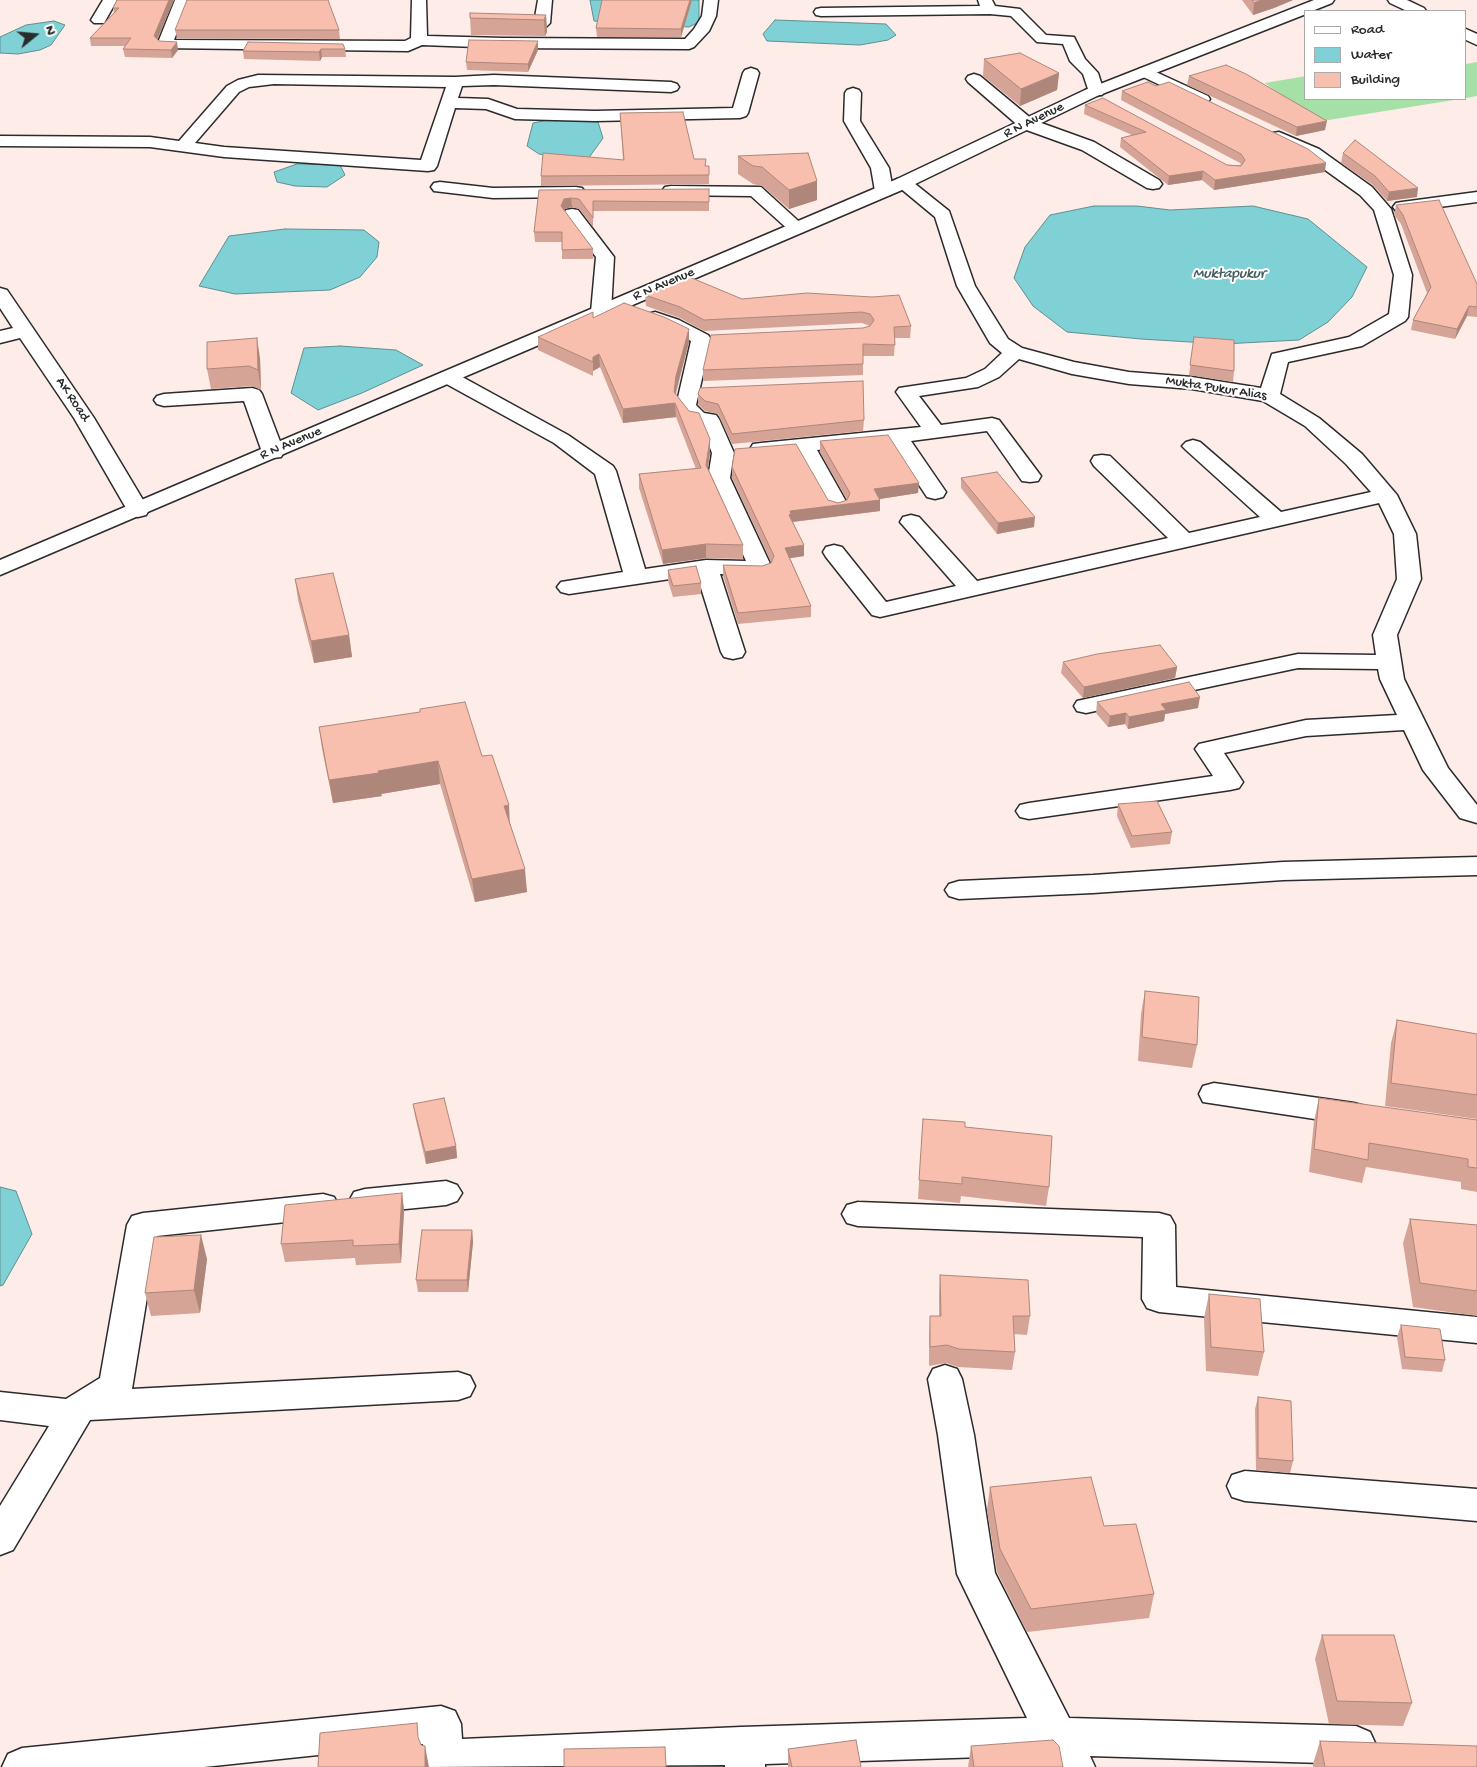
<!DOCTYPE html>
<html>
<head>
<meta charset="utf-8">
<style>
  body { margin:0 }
  #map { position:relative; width:1477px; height:1767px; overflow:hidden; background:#fdece7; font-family:"Gochi Hand",sans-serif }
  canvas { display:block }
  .legend { position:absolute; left:1304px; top:10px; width:162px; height:90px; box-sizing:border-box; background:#fff; border:1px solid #aaa; margin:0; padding:6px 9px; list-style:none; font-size:15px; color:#2b2b2b }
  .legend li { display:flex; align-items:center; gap:10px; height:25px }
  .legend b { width:25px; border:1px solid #aaa }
  .north { position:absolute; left:10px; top:10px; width:50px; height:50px; -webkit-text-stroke:4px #fff; paint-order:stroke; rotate:73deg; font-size:14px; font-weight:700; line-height:20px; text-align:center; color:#2b2b2b }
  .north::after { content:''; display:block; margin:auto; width:18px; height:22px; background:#2b2b2b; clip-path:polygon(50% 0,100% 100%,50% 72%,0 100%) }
</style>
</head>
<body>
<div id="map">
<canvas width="1477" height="1767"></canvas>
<ul class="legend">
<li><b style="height:6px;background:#fff"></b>Road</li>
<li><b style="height:14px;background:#80d1d5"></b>Water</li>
<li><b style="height:14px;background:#f8bfaf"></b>Building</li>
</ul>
<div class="north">N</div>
</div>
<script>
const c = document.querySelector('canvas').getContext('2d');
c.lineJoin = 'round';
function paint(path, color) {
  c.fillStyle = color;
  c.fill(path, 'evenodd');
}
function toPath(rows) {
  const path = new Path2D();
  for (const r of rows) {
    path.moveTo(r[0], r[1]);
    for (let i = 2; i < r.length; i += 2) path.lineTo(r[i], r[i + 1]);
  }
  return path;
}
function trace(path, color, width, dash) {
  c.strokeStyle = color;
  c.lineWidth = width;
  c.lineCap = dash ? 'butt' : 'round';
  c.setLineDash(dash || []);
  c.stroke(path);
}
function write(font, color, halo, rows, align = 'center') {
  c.font = font + ' "Gochi Hand",sans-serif';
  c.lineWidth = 4;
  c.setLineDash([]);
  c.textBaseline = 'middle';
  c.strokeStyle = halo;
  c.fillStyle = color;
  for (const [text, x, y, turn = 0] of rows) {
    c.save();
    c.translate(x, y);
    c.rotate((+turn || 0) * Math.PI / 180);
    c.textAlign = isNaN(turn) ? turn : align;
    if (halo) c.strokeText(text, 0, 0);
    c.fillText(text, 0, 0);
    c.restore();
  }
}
const green = toPath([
  [1477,62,1477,96,1466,98,1466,64],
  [1306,76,1306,99,1460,99,1316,122,1265,83]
]);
const water = toPath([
  [590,0,699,0,699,22,689,27,594,21,590,0],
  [775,20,886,24,896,35,888,40,860,45,767,41,763,34,775,20],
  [54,21,65,25,51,45,40,50,18,54,0,53,0,37,26,25,54,21],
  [564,117,598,122,603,138,588,159,572,161,539,154,527,146,533,123,564,117],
  [297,164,340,165,345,175,327,187,295,186,277,182,274,172,297,164],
  [1094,206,1137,206,1170,210,1253,206,1308,219,1367,267,1352,297,1328,322,1299,340,1223,344,1141,339,1067,332,1033,306,1014,278,1025,247,1050,215,1094,206],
  [285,229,364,230,379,242,377,257,360,277,330,290,235,294,199,286,229,236,285,229],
  [340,346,396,350,423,365,362,393,318,410,291,393,304,348,340,346],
  [0,1187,16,1191,32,1234,3,1285,0,1286,0,1187]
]);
const minor = toPath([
  [103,0,117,0,104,23,94,23,91,20,103,0],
  [175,0,189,0,174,40,405,41,411,38,412,0,426,0,427,36,503,38,685,39,694,29,702,16,704,0,718,0,716,16,709,31,694,47,689,49,503,48,422,45,408,51,160,48,157,45,175,0],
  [538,0,552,0,550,23,547,26,542,28,537,26,534,23,538,0],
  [978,0,992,0,995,6,1020,9,1046,35,1074,37,1085,59,1098,73,1104,92,1102,95,1090,95,1083,74,1070,61,1063,44,1037,42,1011,16,990,14,821,16,816,15,814,12,816,9,821,8,980,6,978,0],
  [1388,0,1407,0,1424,8,1426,11,1407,11,1390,3,1388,0],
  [1466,29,1477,34,1477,45,1466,40,1466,29],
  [1145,67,1208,96,1210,99,1208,102,1196,102,1139,75,1137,72,1139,69,1145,67],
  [751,68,757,70,759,73,748,113,746,116,740,118,595,121,515,119,486,109,455,108,437,166,434,170,428,171,224,157,150,147,0,146,0,136,150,137,179,141,227,86,238,80,258,75,455,77,494,75,671,82,677,84,679,87,677,90,671,92,494,85,462,86,458,98,488,99,517,109,595,111,733,108,743,73,745,70,751,68],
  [274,84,446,87,421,160,224,147,195,143,239,92,249,87,274,84],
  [974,74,980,76,1033,120,1094,142,1159,180,1162,184,1159,188,1153,189,1147,188,1082,150,1021,128,968,82,966,79,968,76,974,74],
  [853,88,859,90,861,93,860,121,889,168,893,191,890,195,884,196,878,195,875,191,871,168,844,121,845,93,847,90,853,88],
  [1279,132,1319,149,1372,187,1391,209,1412,275,1408,317,1405,321,1362,346,1288,362,1280,394,1319,418,1362,454,1397,495,1416,534,1421,579,1397,635,1404,679,1448,768,1477,805,1477,823,1460,818,1423,770,1404,730,1306,736,1224,753,1243,782,1239,788,1230,790,1029,819,1020,817,1016,811,1020,805,1029,803,1213,776,1195,749,1199,744,1306,720,1397,715,1380,679,1378,669,1298,668,1086,713,1077,711,1074,706,1077,701,1086,699,1298,654,1376,655,1373,635,1397,579,1394,534,1379,503,880,617,872,615,826,557,823,552,826,547,834,545,842,547,886,602,956,586,900,522,903,517,911,515,919,517,977,581,1168,538,1094,466,1091,461,1094,456,1102,455,1110,456,1189,533,1260,517,1186,450,1182,446,1186,442,1193,440,1200,442,1281,512,1371,492,1346,464,1305,426,1263,401,1192,389,1129,384,1072,374,1019,359,999,377,978,387,919,396,941,425,992,418,999,420,1041,476,1038,481,1030,482,1022,481,987,431,911,441,946,492,943,497,935,499,927,497,891,443,817,450,848,505,845,510,837,512,829,510,826,505,797,452,761,455,753,454,750,449,753,444,761,443,921,427,896,392,899,388,966,378,985,369,1002,353,990,343,957,286,935,217,894,183,897,179,903,178,909,179,949,211,975,286,1008,339,1022,348,1074,362,1129,372,1192,377,1261,388,1272,354,1349,337,1389,314,1394,275,1374,210,1360,195,1307,157,1273,141,1271,137,1273,133,1279,132],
  [440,182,493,188,576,187,582,188,585,192,582,196,576,197,493,198,434,191,431,187,434,183,440,182],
  [671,186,761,187,806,228,803,232,797,233,791,232,751,196,665,195,662,191,665,187,671,186],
  [1477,192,1477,202,1402,212,1396,211,1393,207,1396,203,1402,202,1477,192],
  [572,209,578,210,614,257,611,312,608,316,601,318,594,316,591,312,596,257,563,214,566,210,572,209],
  [0,288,7,290,94,418,149,510,146,515,138,517,130,515,74,418,20,338,0,343,0,331,13,328,0,308,0,288],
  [655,312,679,320,708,335,711,339,696,405,704,413,716,415,719,419,734,453,730,478,772,568,769,573,761,575,720,574,745,652,742,657,733,659,724,657,721,652,697,575,569,594,561,592,557,587,561,582,623,572,595,474,554,443,441,381,438,377,441,373,448,371,455,373,568,435,613,466,616,471,645,569,706,560,746,561,708,478,712,453,701,425,691,423,676,406,691,341,665,328,648,322,645,318,648,314,655,312],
  [252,388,259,390,262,394,284,452,281,457,273,458,265,457,262,452,244,401,164,406,157,404,154,400,157,396,164,394,252,388],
  [1477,857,1477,875,1283,880,1093,893,959,899,949,896,945,890,949,884,959,881,1093,875,1283,862,1477,857],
  [1214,1083,1354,1103,1365,1106,1369,1114,1365,1122,1354,1125,1203,1102,1199,1094,1203,1086,1214,1083],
  [446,1181,457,1185,462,1193,457,1201,446,1205,365,1213,354,1210,349,1201,354,1192,365,1189,446,1181],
  [323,1194,334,1197,339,1206,334,1215,323,1218,157,1236,132,1389,458,1372,470,1376,475,1386,470,1396,458,1400,90,1420,13,1550,0,1555,0,1506,49,1426,0,1420,0,1392,66,1399,100,1378,127,1225,132,1216,143,1213,323,1194],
  [858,1202,1159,1213,1170,1216,1175,1225,1176,1287,1477,1317,1477,1343,1159,1312,1147,1308,1142,1299,1143,1237,858,1226,847,1223,842,1214,847,1205,858,1202],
  [945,1365,957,1369,962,1379,974,1435,995,1573,1069,1718,1356,1726,1370,1732,1376,1745,1370,1758,1356,1764,1090,1756,1095,1767,1054,1767,1047,1755,765,1764,765,1767,725,1767,725,1765,427,1767,424,1759,423,1744,204,1767,2,1767,8,1754,22,1748,441,1706,455,1711,461,1724,462,1739,741,1727,1027,1718,957,1574,938,1435,928,1379,933,1369,945,1365],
  [1245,1471,1477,1489,1477,1521,1245,1501,1232,1497,1227,1486,1232,1475,1245,1471]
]);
const major = toPath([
  [1314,0,1334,0,1332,3,1312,11,1306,11,1306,14,1097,96,909,187,0,575,0,560,897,179,1085,90,1314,0]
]);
const wall = toPath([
  [117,0,174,0,157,40,159,41,178,50,172,58,125,57,123,49,125,46,91,46,90,38,114,13,113,8],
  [692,0,681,37,597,37,596,28],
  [1242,0,1293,0,1274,8,1253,15],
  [546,15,547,32,545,36,471,35,470,18],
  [175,30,339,30,340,39,177,38],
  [248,42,345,49,346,57,322,57,320,61,244,59,243,51],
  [538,50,528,72,467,70,466,62],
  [984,59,1059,73,1057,90,1020,106,983,76],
  [1189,76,1325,130,1296,136,1187,85],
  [1122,91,1325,172,1214,190,1202,180,1168,185,1120,147,1121,138,1132,135,1084,114,1085,105,1227,165,1241,165,1240,163,1121,100],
  [620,113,694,159,706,166,709,166,709,184,541,186,541,176,623,160],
  [1343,153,1417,197,1387,201,1373,185,1341,163],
  [738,156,817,181,817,200,789,209,762,186,753,184,738,174],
  [709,189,709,211,593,211,593,227,579,209,572,207,564,209,564,210,593,249,593,259,562,259,562,242,535,242,534,232,539,190],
  [1396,205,1477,284,1477,317,1467,316,1455,339,1411,330,1413,320,1427,293,1401,224,1394,215],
  [807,293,911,326,910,338,895,338,894,356,863,356,863,375,703,381,703,370,870,326,862,323,704,331,680,318,646,306,645,295,742,299],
  [593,318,689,329,689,342,676,394,710,439,710,453,708,468,743,545,743,559,706,558,663,564,639,488,639,474,696,469,676,417,623,423,600,367,593,371,593,376,538,350,538,337],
  [1194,337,1234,371,1233,382,1189,375],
  [260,358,261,390,252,386,211,389,207,369],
  [698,394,864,420,863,431,732,444,718,414,705,411,698,404],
  [820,441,918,493,880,499,880,511,793,522,804,556,790,558,811,606,811,617,738,624,723,576,723,565,762,566,771,563,771,562,732,478,732,467,828,500,838,503,847,500,820,452],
  [961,478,1034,527,997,534,961,488],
  [668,570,701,583,701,594,673,597,668,581],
  [295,579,349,635,352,657,314,663,298,600],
  [1063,662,1177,667,1175,678,1083,698,1061,673],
  [1097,702,1198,708,1165,714,1164,721,1128,729,1125,724,1108,727,1096,713],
  [319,727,482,756,510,823,527,892,475,902,440,784,381,794,382,796,333,803,322,749],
  [1118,804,1172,832,1170,844,1131,848,1117,816],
  [1145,991,1197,1045,1192,1068,1138,1061,1141,1014],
  [1397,1020,1477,1034,1477,1119,1385,1106,1391,1043],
  [1319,1098,1477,1120,1477,1192,1461,1189,1461,1182,1366,1167,1362,1183,1309,1172,1314,1121],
  [413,1104,456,1146,457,1158,426,1164,415,1116],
  [923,1119,965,1127,1049,1187,1046,1206,961,1196,960,1203,918,1199],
  [402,1193,404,1211,401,1263,356,1265,355,1258,285,1262,281,1244],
  [1410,1219,1477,1225,1477,1316,1413,1307,1403,1243],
  [472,1230,473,1242,468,1292,418,1292,416,1280],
  [207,1259,200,1313,151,1316,145,1293],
  [940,1275,1030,1316,1027,1335,1014,1334,1015,1352,1012,1370,958,1367,946,1363,929,1366,929,1335,930,1316,939,1316,939,1293],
  [1209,1294,1264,1352,1258,1376,1206,1371,1204,1318],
  [1401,1325,1445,1360,1442,1372,1402,1369,1397,1337],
  [1258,1397,1293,1461,1290,1473,1256,1470,1255,1409],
  [990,1487,1104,1526,1154,1594,1149,1618,1027,1632,997,1572,987,1510],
  [1322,1635,1412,1703,1403,1726,1329,1724,1315,1659],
  [1320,1741,1477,1767,1313,1767,1313,1764],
  [971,1746,1063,1767,968,1767],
  [788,1749,861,1767,788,1767]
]);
const shadedWall = toPath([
  [169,0,174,0,155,44,154,36],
  [690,0,692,0,681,37,681,29],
  [1262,0,1293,0,1274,8,1253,15,1254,3],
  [546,15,547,32,545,36,544,20],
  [538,41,538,50,528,72,528,64],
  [177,42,178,50,172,58,171,50],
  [321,49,322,57,320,61,319,52],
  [1059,73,1057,90,1020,106,1021,89],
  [1327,121,1325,130,1296,136,1297,127],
  [1326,163,1325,172,1214,190,1215,180],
  [1203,171,1202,180,1168,185,1169,176],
  [817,181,817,200,789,209,789,190],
  [1418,188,1417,197,1387,201,1389,192],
  [571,198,572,207,564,209,562,215,561,206,564,199],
  [1469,306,1467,316,1455,339,1457,329],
  [689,329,689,342,676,390,674,404,675,403,676,417,623,423,623,409,676,376],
  [257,338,260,358,261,390,258,370],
  [599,354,600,367,593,371,593,376,593,357],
  [710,439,710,453,706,479,706,465],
  [919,483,918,493,873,500,874,489],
  [880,500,880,511,791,522,789,515,790,511],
  [1035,517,1034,527,997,534,998,523],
  [706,544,706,558,663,564,662,550],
  [804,545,804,556,785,559,785,548],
  [349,635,352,657,314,663,311,641],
  [1177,667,1175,678,1083,698,1084,687],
  [1200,697,1198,708,1165,714,1164,721,1128,729,1129,717,1161,704],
  [1126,713,1125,724,1108,727,1110,716],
  [438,761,440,784,381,794,382,796,333,803,329,780,378,771],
  [509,805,510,828,504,806],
  [525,869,527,892,475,902,472,879],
  [456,1146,457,1158,426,1164,425,1152],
  [402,1193,404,1211,401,1263,399,1244],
  [472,1230,473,1242,468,1292,467,1280],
  [201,1235,207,1259,200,1313,194,1290],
  [425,1746,429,1767,425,1767]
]);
const building = toPath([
  [117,0,169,0,154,36,159,41,177,42,171,50,123,49,131,38,90,38,119,8,113,8,117,0],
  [187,0,328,0,339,30,175,30,187,0],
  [602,0,690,0,681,29,596,28,602,0],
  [1252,0,1262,0,1254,3,1252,0],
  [470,13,546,15,544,20,470,18,470,13],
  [469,40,538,41,528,64,466,62,469,40],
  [248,42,343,44,345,49,321,49,319,52,243,51,248,42],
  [1020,53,1059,73,1021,89,984,59,1020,53],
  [1226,65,1246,74,1327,121,1297,127,1189,76,1226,65],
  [1148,82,1156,86,1169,82,1308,149,1326,163,1215,180,1203,171,1169,176,1121,138,1146,132,1085,105,1103,98,1227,165,1241,166,1245,160,1241,154,1122,91,1148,82],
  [683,112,694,159,706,159,705,166,709,166,709,175,541,176,543,153,624,160,620,113,683,112],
  [1355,140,1418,188,1389,192,1375,176,1343,153,1355,140],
  [808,153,817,181,789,190,762,167,753,166,738,156,808,153],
  [709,189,709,202,593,201,593,218,579,199,571,198,564,199,561,206,593,249,562,250,562,232,534,232,539,190,709,189],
  [1439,200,1477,284,1477,307,1469,306,1457,329,1413,320,1431,287,1403,215,1396,205,1439,200],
  [687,276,742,299,807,293,872,297,899,295,911,326,894,327,895,345,863,344,863,364,703,370,711,335,863,328,870,326,874,320,870,314,862,312,704,320,680,307,645,295,687,276],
  [624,303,664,317,689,329,676,376,674,392,689,411,699,413,710,439,706,465,743,545,706,544,662,550,639,474,701,468,675,403,623,409,599,354,593,357,593,362,538,337,593,312,593,318,624,303],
  [1194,337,1234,340,1234,371,1190,365,1194,337],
  [257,338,258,370,249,366,207,369,207,342,257,338],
  [863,381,864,420,732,434,718,404,705,401,698,394,700,388,863,381],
  [888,435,919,483,874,489,880,500,790,511,791,514,789,515,804,545,785,548,811,606,738,613,723,565,762,566,771,563,774,556,732,467,735,449,796,444,828,500,838,503,847,500,850,493,820,441,888,435],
  [997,472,1035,517,998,523,961,478,997,472],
  [696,566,701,583,673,586,668,570,696,566],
  [333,573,349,635,311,641,295,579,333,573],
  [1160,645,1177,667,1084,687,1063,662,1097,654,1160,645],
  [1189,682,1200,697,1161,704,1166,710,1129,717,1126,713,1110,716,1097,702,1189,682],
  [465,702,482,756,492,755,509,805,504,806,525,869,472,879,438,761,378,771,379,773,329,780,319,727,420,712,420,709,465,702],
  [1157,801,1172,832,1132,836,1118,804,1157,801],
  [1145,991,1199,997,1197,1045,1142,1037,1145,991],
  [1397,1020,1477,1034,1477,1095,1391,1083,1397,1020],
  [444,1098,456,1146,425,1152,413,1104,444,1098],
  [1319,1098,1477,1120,1477,1168,1468,1167,1468,1159,1369,1143,1368,1160,1314,1149,1319,1098],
  [923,1119,965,1122,965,1127,1052,1136,1049,1187,962,1177,962,1184,919,1180,923,1119],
  [402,1193,399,1244,353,1246,353,1240,281,1244,285,1205,402,1193],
  [1410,1219,1477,1225,1477,1291,1420,1283,1410,1219],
  [422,1230,472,1230,467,1280,416,1280,422,1230],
  [201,1235,194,1290,145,1293,154,1237,201,1235],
  [940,1275,1028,1280,1030,1316,1013,1316,1015,1352,959,1349,947,1345,930,1347,930,1316,941,1316,940,1275],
  [1209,1294,1260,1299,1264,1352,1211,1347,1209,1294],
  [1401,1325,1440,1329,1445,1360,1405,1357,1401,1325],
  [1258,1397,1291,1401,1293,1461,1258,1458,1258,1397],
  [1091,1477,1104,1526,1136,1524,1154,1594,1031,1609,1000,1549,990,1487,1091,1477],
  [1322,1635,1394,1635,1412,1703,1337,1701,1322,1635],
  [417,1723,418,1737,421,1745,425,1746,425,1767,318,1767,320,1733,417,1723],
  [856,1740,861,1767,792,1767,788,1749,856,1740],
  [1053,1740,1059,1746,1063,1767,974,1767,971,1746,1053,1740],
  [1320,1741,1477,1746,1477,1767,1325,1767,1320,1741],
  [665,1747,666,1767,564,1767,564,1749,665,1747]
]);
const farStreetnames = [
  ["R N Avenue",1034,121,-26],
  ["R N Avenue",664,285,-23],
  ["Mukta Pukur Alias",1216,389,9],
  ["AK Road",72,400,56],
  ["R N Avenue",291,444,-23]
];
const farWaternames = [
  ["Muktapukur",1229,275]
];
paint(green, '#a5e1a7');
paint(water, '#80d1d5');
trace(water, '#5e8f91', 1);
trace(minor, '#2b2b2b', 3);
trace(major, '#2b2b2b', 3);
paint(minor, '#fff');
paint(major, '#fff');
paint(wall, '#d5a496');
paint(shadedWall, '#ae867a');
paint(building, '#f8bfaf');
trace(building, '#ae867a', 1);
write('14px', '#2b2b2b', '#fff', farStreetnames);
write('italic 15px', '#445d5e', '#fff', farWaternames);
</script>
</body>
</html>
